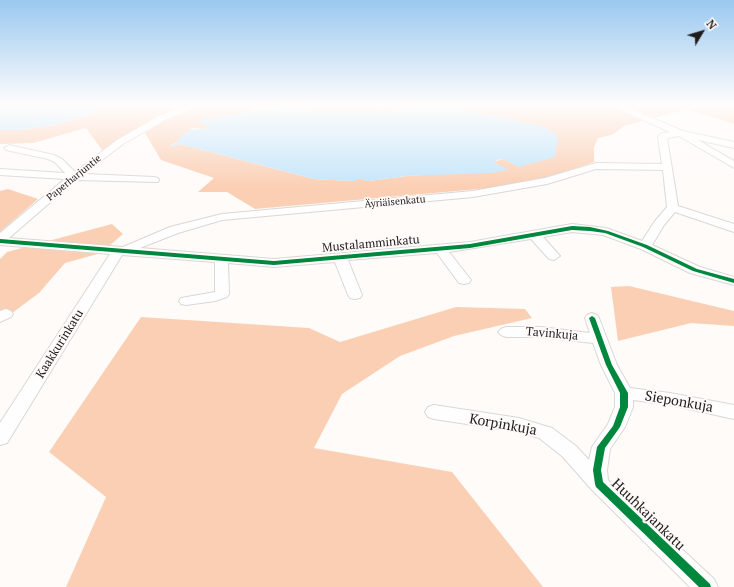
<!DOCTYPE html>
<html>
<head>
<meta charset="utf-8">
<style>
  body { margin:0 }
  #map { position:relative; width:734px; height:587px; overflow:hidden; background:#fefbf9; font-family:"PT Serif",serif }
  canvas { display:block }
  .north { position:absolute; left:682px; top:12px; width:40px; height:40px; -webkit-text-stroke:3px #fffaf8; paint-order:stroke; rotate:52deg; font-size:11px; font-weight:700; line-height:16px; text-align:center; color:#1f1d1c }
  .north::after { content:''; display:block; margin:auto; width:14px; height:18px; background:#1f1d1c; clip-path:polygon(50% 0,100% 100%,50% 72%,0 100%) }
</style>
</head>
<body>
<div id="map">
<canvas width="734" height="587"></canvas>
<div class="north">N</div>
</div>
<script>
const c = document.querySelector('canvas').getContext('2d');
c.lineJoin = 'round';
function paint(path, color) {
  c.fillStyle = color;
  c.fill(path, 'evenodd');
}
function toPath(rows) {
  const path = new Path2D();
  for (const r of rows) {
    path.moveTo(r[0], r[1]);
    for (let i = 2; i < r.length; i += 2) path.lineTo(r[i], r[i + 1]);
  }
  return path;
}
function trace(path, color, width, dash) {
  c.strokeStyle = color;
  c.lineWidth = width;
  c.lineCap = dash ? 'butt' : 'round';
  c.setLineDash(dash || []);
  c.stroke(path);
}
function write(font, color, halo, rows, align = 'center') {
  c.font = font + ' "PT Serif",serif';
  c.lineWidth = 4;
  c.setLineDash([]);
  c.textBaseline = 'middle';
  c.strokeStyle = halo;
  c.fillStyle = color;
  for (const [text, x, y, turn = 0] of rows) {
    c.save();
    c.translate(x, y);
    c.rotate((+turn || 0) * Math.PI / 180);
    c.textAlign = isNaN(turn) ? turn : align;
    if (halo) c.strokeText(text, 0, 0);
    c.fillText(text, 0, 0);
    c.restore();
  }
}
const forest = toPath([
  [101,105,188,105,155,117,102,150,86,128,33,143,0,144,0,130,19,130,55,125,90,114,101,109],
  [201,105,227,107,232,105,255,105,251,109,276,108,245,112,205,129,190,128,192,130,184,134,179,141,171,145,173,147,180,144,314,179,331,180,355,181,355,179,361,179,368,181,407,176,507,170,493,162,503,159,520,167,516,120,457,109,323,112,308,109,284,108,294,105,734,105,734,124,686,109,624,126,612,135,598,138,594,147,594,162,538,181,479,189,255,209,227,192,198,192,214,178,161,160,145,133,166,119],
  [8,189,38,199,0,232,0,191],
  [112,224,123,234,101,253,65,263,39,293,0,322,0,259,7,252],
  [629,286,734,311,734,326,691,323,618,341,611,287],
  [456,307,525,309,532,318,454,336,400,356,342,394,314,448,452,472,543,587,66,587,106,497,49,452,141,317,309,328,340,342]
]);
const water = toPath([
  [0,105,101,105,102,109,55,125,19,130,0,130],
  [276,108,308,109,323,112,456,109,473,111,541,126,553,132,558,138,555,157,519,167,503,159,497,160,494,162,508,170,491,173,407,176,368,181,361,179,355,179,355,181,331,180,314,179,180,144,173,147,171,146,179,141,179,139,184,134,175,133,186,133,191,130,188,127,194,130,205,129,209,127,199,122,205,119]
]);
const minor = toPath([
  [189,105,201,105,165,120,123,144,84,174,154,177,158,178,159,180,158,182,76,180,9,238,123,247,170,227,222,214,473,191,545,178,596,163,662,164,658,137,662,133,670,132,610,105,621,105,683,131,734,142,734,148,698,140,734,161,734,168,679,136,667,138,678,206,734,224,734,232,675,212,664,225,652,245,700,267,734,277,734,285,690,273,641,249,603,235,572,232,543,237,560,256,554,260,549,259,531,239,449,252,471,280,469,283,464,284,459,283,437,253,348,260,362,295,360,298,355,299,350,298,348,295,335,262,274,267,228,263,229,294,227,297,215,301,186,305,181,304,179,301,181,298,215,292,215,262,122,255,7,443,0,445,0,423,110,254,0,245,0,233,65,179,0,175,0,169,65,173,56,163,48,159,6,150,4,148,9,145,54,155,62,159,75,172,117,140,159,116,189,105],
  [596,169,663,170,667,207,655,221,642,241,606,228,572,224,470,242,274,259,140,248,178,233,222,220,473,197,547,184,596,169],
  [6,309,11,311,13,314,11,317,0,322,0,311,6,309],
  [592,313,597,315,599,318,617,365,630,388,670,393,734,405,734,419,670,405,633,400,633,407,625,427,610,449,607,470,608,480,714,579,718,587,690,587,592,490,562,456,539,438,519,432,434,419,428,417,425,412,428,407,434,405,519,418,552,428,576,446,589,460,592,447,608,424,615,407,615,393,601,365,593,343,541,337,506,337,501,335,498,332,501,329,506,327,541,327,590,333,585,318,587,315,592,313]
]);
const cycleway = toPath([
  [572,226,590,227,608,231,647,245,697,269,734,279,734,283,693,271,643,247,605,233,590,231,572,230,470,248,274,265,0,243,0,239,274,261,470,244,572,226],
  [592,316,595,318,612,365,628,393,628,407,620,427,605,448,601,470,603,482,710,584,711,587,699,587,596,487,595,484,593,470,597,447,613,426,620,407,620,393,606,365,589,318,592,316]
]);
const farStreetnames = [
  ["Paperharjuntie",74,178,-39],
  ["Äyriäisenkatu",395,202,-5]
];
const streetNames = [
  ["Mustalamminkatu",371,244,-5],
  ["Tavinkuja",552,334,5],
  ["Kaakkurinkatu",60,344,-58]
];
const nearStreetnames = [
  ["Sieponkuja",679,402,10],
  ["Korpinkuja",503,425,10],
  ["Huuhkajankatu",648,515,44]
];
paint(forest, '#fbcfb4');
paint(water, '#c5e5fb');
trace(minor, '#d9d8d6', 2);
paint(minor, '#fffefe');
paint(cycleway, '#00873e');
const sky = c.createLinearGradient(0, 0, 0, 187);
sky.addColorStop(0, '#9ac8f0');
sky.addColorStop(0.56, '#fffdfc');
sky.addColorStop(1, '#fffdfc00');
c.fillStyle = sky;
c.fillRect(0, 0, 734, 187);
write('10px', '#1f1d1c', '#fffaf8', farStreetnames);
write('12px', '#1f1d1c', '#fffaf8', streetNames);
write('14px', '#1f1d1c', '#fffaf8', nearStreetnames);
</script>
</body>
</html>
